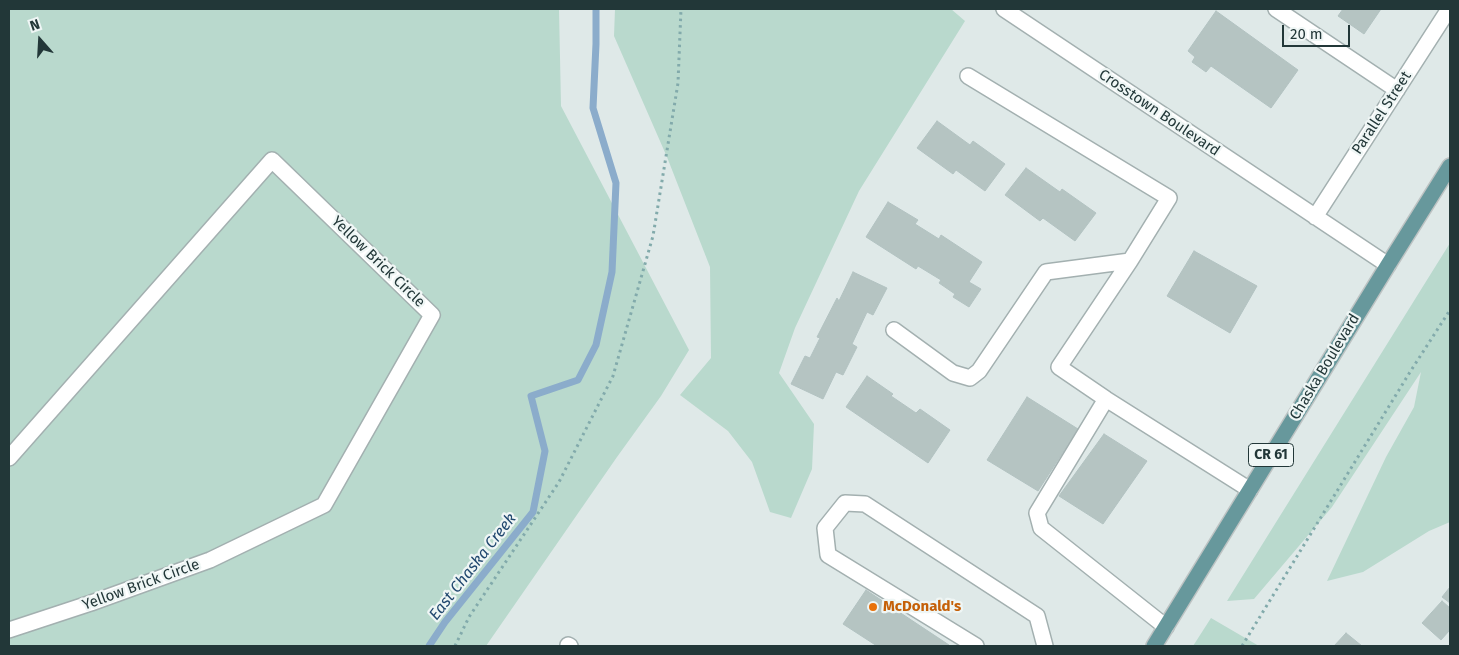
<!DOCTYPE html>
<html>
<head>
<meta charset="utf-8">
<style>
  body { margin:0 }
  #map { position:relative; width:1459px; height:655px; overflow:hidden; background:#dfe9e8; font-family:"Fira Sans",sans-serif }
  canvas { display:block }
  .frame { position:absolute; inset:0; border:10px solid #223738; pointer-events:none }
  .north { position:absolute; left:15px; top:15px; width:50px; height:50px; -webkit-text-stroke:4px #eff6f5; paint-order:stroke; rotate:341deg; font-size:14px; font-weight:700; line-height:20px; text-align:center; color:#223738 }
  .north::after { content:''; display:block; margin:auto; width:18px; height:22px; background:#223738; clip-path:polygon(50% 0,100% 100%,50% 72%,0 100%) }
  .scale { position:absolute; left:1282px; top:25px; width:68px; height:22px; box-sizing:border-box; border:2px solid #223738; border-top:0; padding-left:6px; font-size:15px; line-height:18px; white-space:nowrap; color:#223738; -webkit-text-stroke:4px #eff6f5; paint-order:stroke }
</style>
</head>
<body>
<div id="map">
<canvas width="1459" height="655"></canvas>
<div class="frame"></div>
<div class="north">N</div>
<div class="scale">20 m</div>
</div>
<script>
const c = document.querySelector('canvas').getContext('2d');
c.lineJoin = 'round';
function paint(path, color) {
  c.fillStyle = color;
  c.fill(path, 'evenodd');
}
function toPath(rows) {
  const path = new Path2D();
  for (const r of rows) {
    path.moveTo(r[0], r[1]);
    for (let i = 2; i < r.length; i += 2) path.lineTo(r[i], r[i + 1]);
  }
  return path;
}
function trace(path, color, width, dash) {
  c.strokeStyle = color;
  c.lineWidth = width;
  c.lineCap = dash ? 'butt' : 'round';
  c.setLineDash(dash || []);
  c.stroke(path);
}
function write(font, color, halo, rows, align = 'center') {
  c.font = font + ' "Fira Sans",sans-serif';
  c.lineWidth = 4.5;
  c.setLineDash([]);
  c.textBaseline = 'middle';
  c.strokeStyle = halo;
  c.fillStyle = color;
  for (const [text, x, y, turn = 0] of rows) {
    c.save();
    c.translate(x, y);
    c.rotate((+turn || 0) * Math.PI / 180);
    c.textAlign = isNaN(turn) ? turn : align;
    if (halo) c.strokeText(text, 0, 0);
    c.fillText(text, 0, 0);
    c.restore();
  }
}
const green = toPath([
  [9,9,559,9,561,106,689,350,661,396,617,457,486,646,9,646],
  [615,9,951,9,965,21,859,191,795,328,779,373,814,424,812,469,791,518,770,512,752,462,728,431,680,395,711,358,710,267,667,157,614,36],
  [1450,243,1450,522,1429,531,1363,572,1327,581,1386,457,1414,407,1421,372,1332,507,1254,599,1227,601],
  [1211,618,1259,646,1193,646]
]);
const stream = toPath([
  [429,646,445,622,533,512,545,451,531,396,578,380,596,345,612,272,616,183,593,108,596,44,596,9]
]);
const building = toPath([
  [1343,9,1381,9,1364,34,1338,16,1343,9],
  [1216,11,1298,70,1271,108,1211,66,1206,72,1192,62,1195,57,1188,51,1216,11],
  [937,121,970,145,973,141,1005,164,985,191,956,170,953,174,917,148,937,121],
  [1026,168,1060,192,1062,189,1096,213,1075,241,1043,218,1040,221,1005,195,1026,168],
  [888,202,918,220,915,224,939,239,941,235,982,262,969,282,981,289,969,307,953,297,955,294,939,283,941,280,918,266,916,269,866,237,888,202],
  [1194,251,1257,286,1230,333,1167,296,1194,251],
  [853,272,887,288,873,315,867,312,852,344,857,347,843,375,836,372,823,399,791,384,805,356,810,358,820,338,817,337,837,298,839,301,853,272],
  [867,376,893,394,891,396,916,413,920,409,950,430,928,463,846,407,867,376],
  [1027,397,1078,429,1038,491,987,460,1027,397],
  [1104,434,1147,461,1103,524,1059,496,1104,434],
  [1450,587,1450,603,1442,597,1450,587],
  [866,590,949,645,948,646,877,646,843,624,866,590],
  [1442,601,1450,608,1450,632,1449,631,1441,640,1422,623,1442,601],
  [1346,633,1362,646,1334,646,1346,633]
]);
const path = toPath([
  [455,646,469,617,559,482,613,376,653,236,678,83,681,9],
  [1242,646,1410,372,1450,310]
]);
const minor = toPath([
  [1004,9,1388,265],
  [1276,9,1397,90],
  [968,76,1169,198,1130,261,1059,367,1106,399,1250,490],
  [1315,217,1449,9],
  [894,330,953,373,970,378,979,371,1046,272,1130,261],
  [1106,399,1037,513,1041,528,1166,627],
  [9,458,272,160,432,315,324,505,210,560,91,603,9,630],
  [568,645,570,646],
  [976,646,828,555,825,528,845,503,865,504,1037,616,1045,646]
]);
const major = toPath([
  [1154,646,1388,265,1450,166]
]);
const markers = [
  [873,607,5,"#e8710a"]
];
const shields = [
  [1271,455,45]
];
const shieldNames = [
  ["CR 61",1271,455]
];
const streetNames = [
  ["Crosstown Boulevard",1159,113,34],
  ["Parallel Street",1382,113,-57],
  ["Yellow Brick Circle",378,262,44],
  ["Chaska Boulevard",1325,367,-59],
  ["Yellow Brick Circle",141,585,-20]
];
const foodNames = [
  ["McDonald's",883,607]
];
const waterNames = [
  ["East Chaska Creek",473,567,-52]
];
paint(green, '#b9d9cd');
trace(stream, '#8baccb', 7);
paint(building, '#b5c4c2');
trace(building, '#b2c2c1', 1);
trace(minor, '#a3b0b0', 18);
trace(major, '#bdc3c3', 18);
trace(path, '#82aaab', 3, [2.5, 4]);
trace(minor, '#fff', 15);
trace(major, '#67989c', 15);
for (const [x, y, r, color] of markers) {
  const dot = new Path2D();
  dot.arc(x, y, r, 0, 2 * Math.PI);
  c.fillStyle = color;
  c.fill(dot);
  trace(dot, '#eff6f5', 2);
}
for (const [x, y, w] of shields) {
  const box = new Path2D();
  box.roundRect(x - w / 2, y - 11.5, w, 23, 4);
  c.fillStyle = '#eff6f5';
  c.fill(box);
  trace(box, '#223738', 1);
}
write('bold 14px', '#223738', null, shieldNames);
write('15px', '#223738', '#eff6f5', streetNames);
write('bold 15px', '#c56008', '#eff6f5', foodNames, 'left');
write('italic 16px', '#21486f', '#eff6f5', waterNames);
</script>
</body>
</html>
